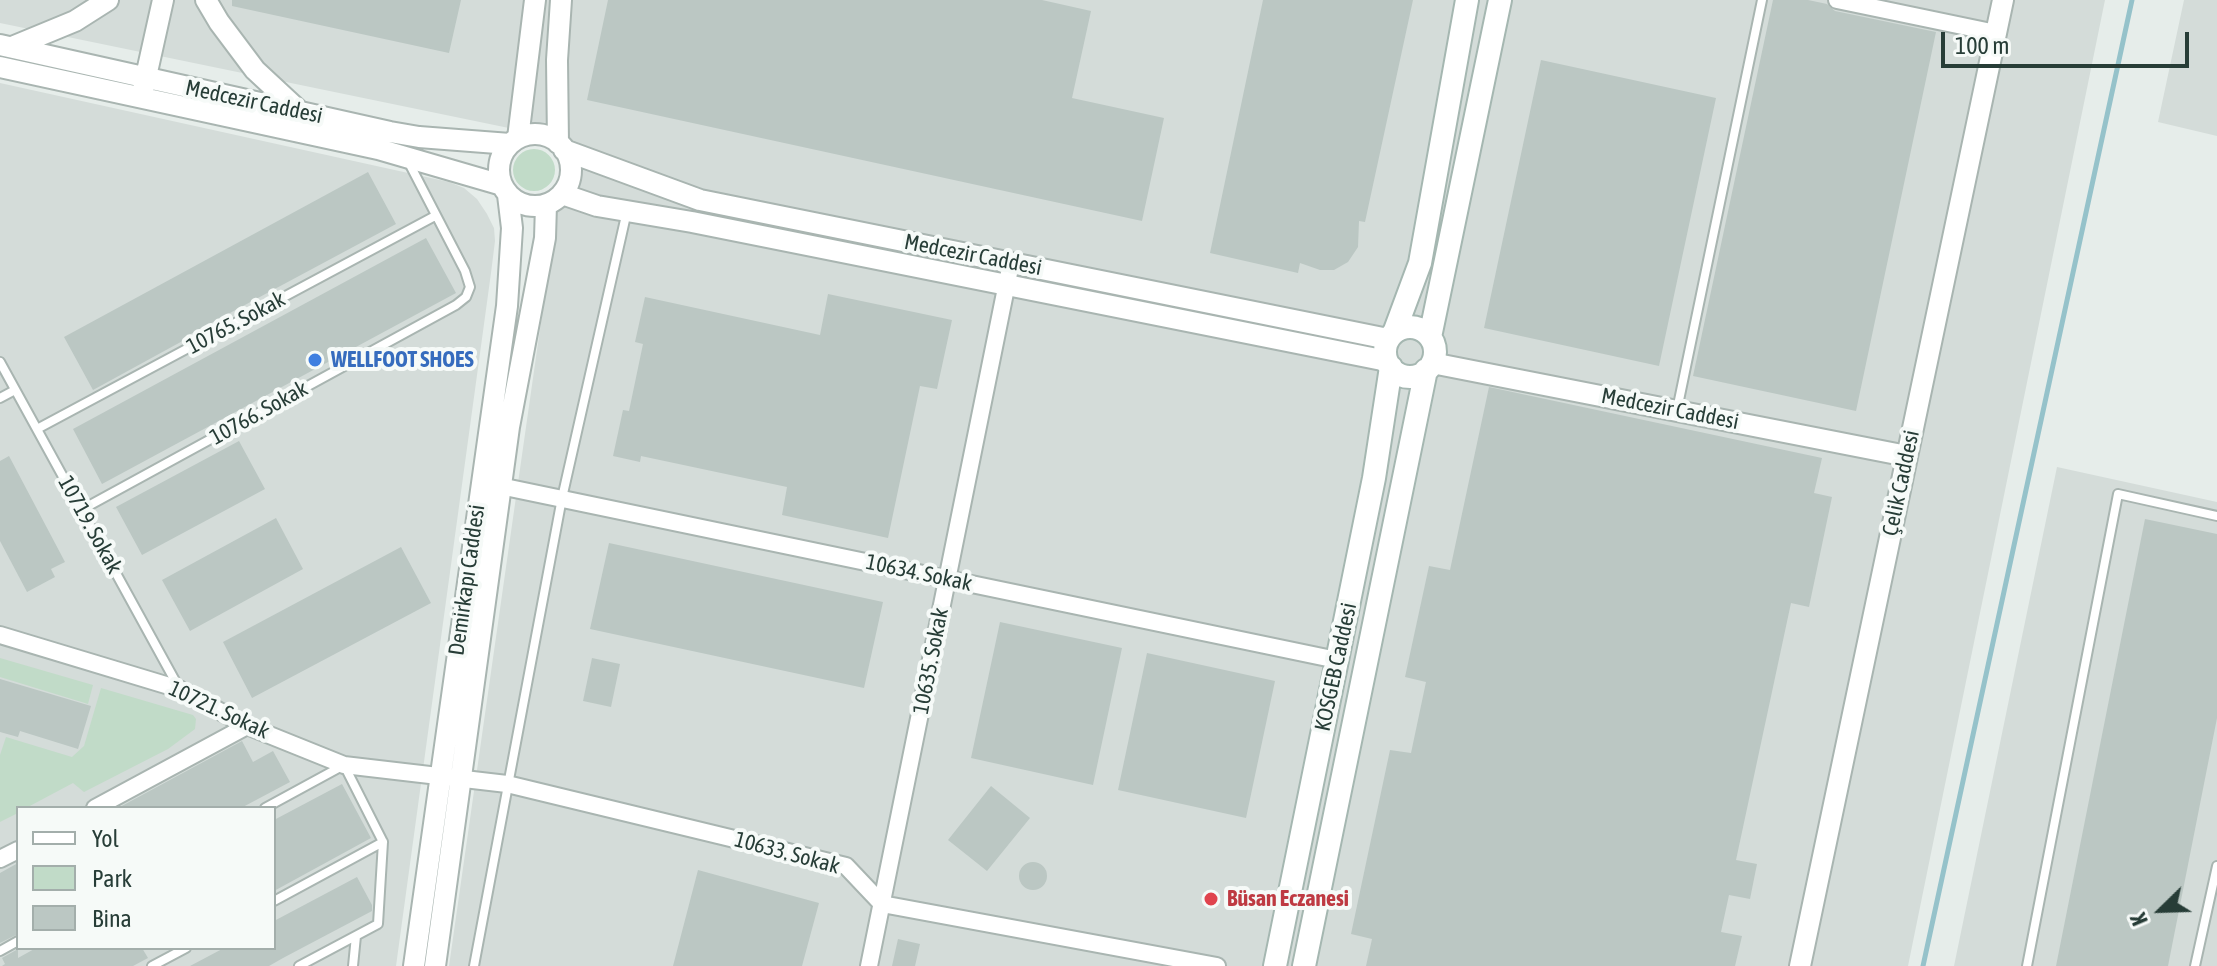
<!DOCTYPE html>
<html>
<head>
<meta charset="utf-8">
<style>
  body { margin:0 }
  #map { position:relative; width:2217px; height:966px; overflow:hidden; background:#e6edea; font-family:"Asap Condensed",sans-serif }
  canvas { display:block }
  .legend { position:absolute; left:16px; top:806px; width:260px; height:144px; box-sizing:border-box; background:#f6faf8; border:2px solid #a3aeab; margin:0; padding:10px 14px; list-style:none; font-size:24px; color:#273d37 }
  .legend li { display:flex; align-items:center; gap:16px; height:40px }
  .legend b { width:40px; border:2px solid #a3aeab }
  .north { position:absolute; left:2121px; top:870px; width:80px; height:80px; -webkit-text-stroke:6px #f6faf8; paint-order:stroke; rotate:247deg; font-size:22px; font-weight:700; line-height:32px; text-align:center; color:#273d37 }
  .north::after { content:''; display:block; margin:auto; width:28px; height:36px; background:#273d37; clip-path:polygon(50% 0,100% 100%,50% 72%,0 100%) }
  .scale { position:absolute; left:1941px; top:32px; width:248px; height:36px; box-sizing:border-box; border:4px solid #273d37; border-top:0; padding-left:10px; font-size:24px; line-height:28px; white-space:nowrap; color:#273d37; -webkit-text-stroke:6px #f6faf8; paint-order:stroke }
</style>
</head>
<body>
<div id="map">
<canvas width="2217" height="966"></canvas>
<ul class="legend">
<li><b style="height:10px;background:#fff"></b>Yol</li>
<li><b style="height:22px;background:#c1dbc8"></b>Park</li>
<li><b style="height:22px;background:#bbc7c3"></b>Bina</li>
</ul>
<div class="north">K</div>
<div class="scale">100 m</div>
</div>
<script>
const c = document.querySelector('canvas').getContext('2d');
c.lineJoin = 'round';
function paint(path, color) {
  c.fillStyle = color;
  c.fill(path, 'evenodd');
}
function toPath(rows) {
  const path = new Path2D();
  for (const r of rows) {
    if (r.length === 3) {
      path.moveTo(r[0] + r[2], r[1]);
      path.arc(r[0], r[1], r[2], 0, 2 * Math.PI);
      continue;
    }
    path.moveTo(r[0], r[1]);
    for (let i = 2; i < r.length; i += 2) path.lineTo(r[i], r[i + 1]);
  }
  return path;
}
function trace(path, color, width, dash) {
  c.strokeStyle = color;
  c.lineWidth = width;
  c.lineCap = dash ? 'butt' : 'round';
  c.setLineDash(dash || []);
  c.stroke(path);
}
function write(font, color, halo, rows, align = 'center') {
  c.font = font + ' "Asap Condensed",sans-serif';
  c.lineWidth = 8;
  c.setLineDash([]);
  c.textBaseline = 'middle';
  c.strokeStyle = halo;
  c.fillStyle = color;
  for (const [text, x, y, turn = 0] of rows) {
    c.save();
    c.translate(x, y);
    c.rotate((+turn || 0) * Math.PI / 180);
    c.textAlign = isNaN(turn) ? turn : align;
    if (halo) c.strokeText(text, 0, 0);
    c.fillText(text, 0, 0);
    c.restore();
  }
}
const built = toPath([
  [0,0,2105,0,1908,966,449,966,567,140,0,23],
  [2184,0,2217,0,2217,136,2158,122],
  [0,83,449,182,464,188,477,199,487,214,494,228,495,241,491,273,396,966,0,966],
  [18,808,274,808,274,948,18,948],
  [2057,467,2217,502,2217,966,1954,966]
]);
const green = toPath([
  [534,170,21],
  [0,658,93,685,88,704,0,677],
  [101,688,193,715,196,719,195,729,168,749,84,792,73,783,26,808,18,808,18,813,0,822,0,755,6,737,72,757,84,746]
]);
const stream = toPath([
  [1923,966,2132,0]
]);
const building = toPath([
  [232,0,461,0,449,53,232,6],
  [608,0,1042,0,1091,11,1072,98,1164,118,1142,221,587,100],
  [1263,0,1413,0,1365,222,1359,221,1358,247,1348,262,1334,270,1320,270,1300,263,1298,273,1210,253],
  [1773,0,1808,0,1827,4,1835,11,1936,32,1856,411,1693,376],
  [1541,60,1716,98,1659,366,1484,328],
  [368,172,396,224,187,336,188,338,93,390,64,337],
  [426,238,456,293,102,484,73,429],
  [828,294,952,320,937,389,920,386,888,538,782,515,787,487,641,456,640,462,613,456,623,410,629,411,643,344,635,342,645,297,820,335],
  [1489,387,1822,458,1814,493,1832,497,1809,607,1791,603,1736,860,1757,864,1750,899,1729,895,1721,932,1742,936,1735,966,1366,966,1372,939,1351,934,1390,750,1411,753,1426,682,1405,677,1429,566,1450,570],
  [239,441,265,489,142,555,116,507],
  [9,456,65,562,51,569,55,577,27,592,0,541,0,461],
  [276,518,303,569,190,631,162,580],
  [2145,519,2217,534,2217,718,2168,966,2056,966],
  [609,543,883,602,864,688,590,629],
  [401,547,431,603,252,698,223,642],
  [1000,622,1122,648,1093,785,971,758],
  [1147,653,1275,681,1246,818,1118,790],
  [592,658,620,664,611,707,583,701],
  [0,679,91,706,78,749,20,731,18,737,0,732],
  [242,741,253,762,273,751,290,782,241,808,118,808],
  [342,784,371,838,274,891,274,820],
  [991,786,1030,818,987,871,948,840],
  [1033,876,14],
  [18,863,18,934,0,943,0,873],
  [698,870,819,903,802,966,673,966],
  [357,877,372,905,372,911,283,958,269,966,190,966,224,948,274,948,274,921],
  [898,939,920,944,915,966,892,966],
  [36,948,142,948,148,958,133,966,2,966,5,964,2,958,18,949,18,958]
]);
const service = toPath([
  [0,362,179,688],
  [0,398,15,390],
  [1677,410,1762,0],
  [37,429,435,216],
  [81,510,456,305,466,297,470,287,465,271,408,161],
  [265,808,344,765,383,842,274,901],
  [0,951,18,941],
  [152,966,186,948],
  [299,966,378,924,383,842],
  [353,966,356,936],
  [474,966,562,498,627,211],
  [2027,966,2118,494,2217,516],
  [2195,966,2217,866]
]);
const minor = toPath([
  [1837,0,1996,33],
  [500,486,1337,660],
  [0,635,179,689,247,726,344,765,507,784,846,866,882,904,1217,966],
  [95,808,247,726],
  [0,859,18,850],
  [869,966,1009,273]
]);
const tertiary = toPath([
  [206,0,219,22,255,70,297,109],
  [0,45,390,132,419,137,510,144],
  [12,47,75,21,108,0],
  [0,67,378,149,502,185],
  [143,90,163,0],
  [535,170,36],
  [518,138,535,0],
  [558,143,557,60,561,0],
  [564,150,700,200,1388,339],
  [562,194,597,206,692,222,1387,361],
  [1432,363,1907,456],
  [414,966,507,306,512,228,508,195],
  [435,966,509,427,545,238,546,205],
  [1800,966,2003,0]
]);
const secondary = toPath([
  [1410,352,25],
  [1394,333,1420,263,1467,0],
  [1430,337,1500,0],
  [1275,966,1374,478,1391,367],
  [1304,966,1426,370]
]);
const markers = [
  [315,360,8,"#3f7fe0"],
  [1211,899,8,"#e0444e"]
];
const streetNames = [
  ["Medcezir Caddesi",254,102,12],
  ["Medcezir Caddesi",973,255,11],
  ["10765. Sokak",236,323,-28],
  ["Medcezir Caddesi",1670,409,11],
  ["10766. Sokak",259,413,-29],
  ["Çelik Caddesi",1901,483,-78],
  ["10719. Sokak",90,525,61],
  ["10634. Sokak",919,573,12],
  ["Demirkapı Caddesi",467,580,-82],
  ["10635. Sokak",931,661,-79],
  ["KOSGEB Caddesi",1336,667,-78],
  ["10721. Sokak",219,710,25],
  ["10633. Sokak",787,853,15]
];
const shopNames = [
  ["WELLFOOT SHOES",331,360]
];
const healthNames = [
  ["Büsan Eczanesi",1227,899]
];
paint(built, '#d4dcd9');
paint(green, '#c1dbc8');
trace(stream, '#95c2ca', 5);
paint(building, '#bbc7c3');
trace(service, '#a9b5b1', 12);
trace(minor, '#a9b5b1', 20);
trace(tertiary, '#a9b5b1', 24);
trace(secondary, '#a5b7b1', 26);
trace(service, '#fff', 8);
trace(minor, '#fff', 16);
trace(tertiary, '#fff', 20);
trace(secondary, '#fff', 22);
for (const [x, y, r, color] of markers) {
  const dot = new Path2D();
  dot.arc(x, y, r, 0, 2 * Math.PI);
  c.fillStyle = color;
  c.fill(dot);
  trace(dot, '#f6faf8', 3);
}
write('22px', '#273d37', '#f6faf8', streetNames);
write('bold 22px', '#366cbe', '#f6faf8', shopNames, 'left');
write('bold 22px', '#be3a42', '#f6faf8', healthNames, 'left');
</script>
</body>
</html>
